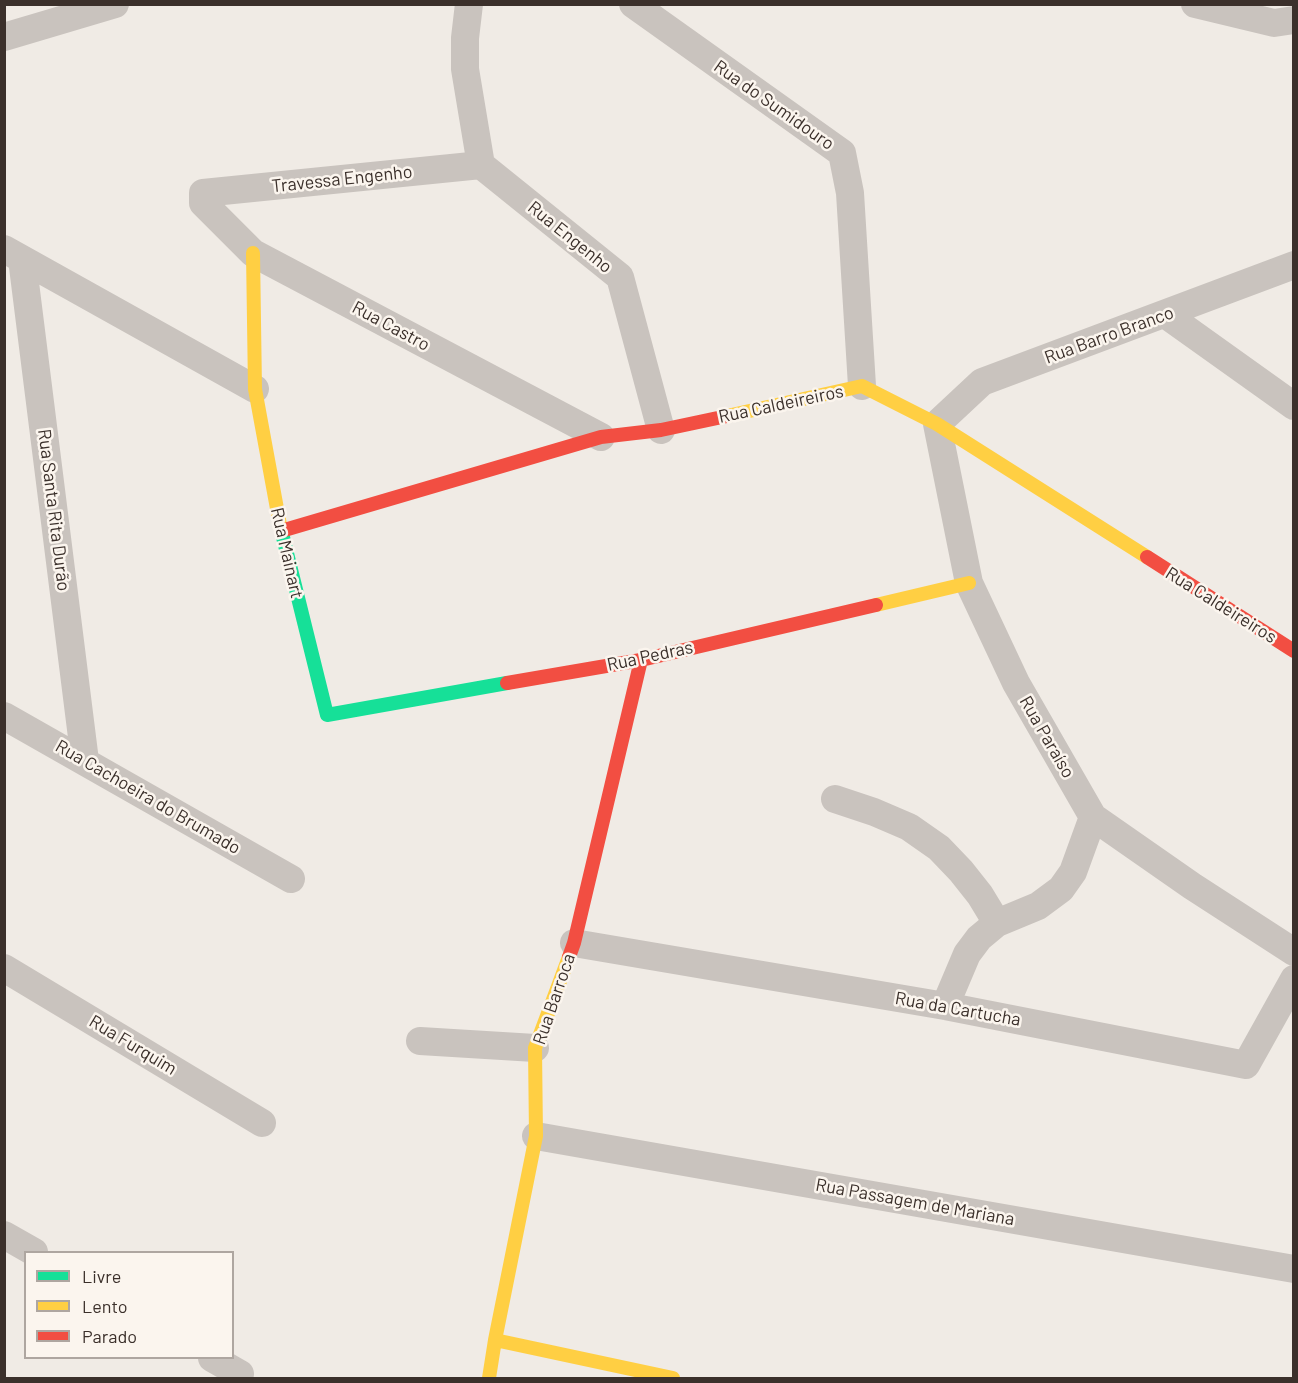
<!DOCTYPE html>
<html>
<head>
<meta charset="utf-8">
<style>
  body { margin:0 }
  #map { position:relative; width:1298px; height:1383px; overflow:hidden; background:#f0ebe5; font-family:Barlow,sans-serif }
  canvas { display:block }
  .frame { position:absolute; inset:0; border:6px solid #3b302b; pointer-events:none }
  .legend { position:absolute; left:24px; top:1251px; width:210px; height:108px; box-sizing:border-box; background:#fbf5ee; border:2px solid #aea6a0; margin:0; padding:8px 10px; list-style:none; font-size:18px; color:#3b302b }
  .legend li { display:flex; align-items:center; gap:12px; height:30px }
  .legend b { width:30px; border:2px solid #aea6a0 }
</style>
</head>
<body>
<div id="map">
<canvas width="1298" height="1383"></canvas>
<div class="frame"></div>
<ul class="legend">
<li><b style="height:8px;background:#16e098"></b>Livre</li>
<li><b style="height:8px;background:#ffcf43"></b>Lento</li>
<li><b style="height:8px;background:#f24e42"></b>Parado</li>
</ul>
</div>
<script>
const c = document.querySelector('canvas').getContext('2d');
c.lineJoin = 'round';
function toPath(rows) {
  const path = new Path2D();
  for (const r of rows) {
    path.moveTo(r[0], r[1]);
    for (let i = 2; i < r.length; i += 2) path.lineTo(r[i], r[i + 1]);
  }
  return path;
}
function trace(path, color, width, dash) {
  c.strokeStyle = color;
  c.lineWidth = width;
  c.lineCap = dash ? 'butt' : 'round';
  c.setLineDash(dash || []);
  c.stroke(path);
}
function write(font, color, halo, rows, align = 'center') {
  c.font = font + ' Barlow,sans-serif';
  c.lineWidth = 5;
  c.setLineDash([]);
  c.textBaseline = 'middle';
  c.strokeStyle = halo;
  c.fillStyle = color;
  for (const [text, x, y, turn = 0] of rows) {
    c.save();
    c.translate(x, y);
    c.rotate((+turn || 0) * Math.PI / 180);
    c.textAlign = isNaN(turn) ? turn : align;
    if (halo) c.strokeText(text, 0, 0);
    c.fillText(text, 0, 0);
    c.restore();
  }
}
const street = toPath([
  [469,4,465,38,465,69,481,165],
  [633,4,842,153,850,193,862,386],
  [1195,4,1274,23,1294,20],
  [4,37,115,4],
  [481,165,203,193,203,203,253,253,601,437],
  [481,165,620,277,661,430],
  [4,249,255,389],
  [22,259,85,761],
  [1294,265,982,382,937,424,969,583,1016,683,1093,817,1192,886,1294,952],
  [1165,314,1294,406],
  [4,716,291,879],
  [835,799,874,812,909,827,939,848,961,871,980,895,997,923],
  [574,943,945,1006,1246,1065,1294,979],
  [4,968,262,1123],
  [945,1006,967,954,979,938,997,923,1038,906,1061,889,1073,872,1093,817],
  [420,1041,535,1048],
  [536,1136,1294,1269],
  [4,1235,34,1252],
  [212,1358,240,1374]
]);
const fast = toPath([
  [280,525,327,715,507,683]
]);
const slow = toPath([
  [253,253,255,389,280,525],
  [727,416,862,386,937,424,1147,557],
  [876,605,969,583],
  [495,1340,673,1378],
  [489,1378,495,1340,536,1136,535,1048,569,957]
]);
const jam = toPath([
  [281,531,601,437,661,430,727,416],
  [1147,557,1294,651],
  [507,683,641,660,876,605],
  [569,957,574,943,641,660]
]);
const streetNames = [
  ["Rua do Sumidouro",774,105,35],
  ["Travessa Engenho",342,179,-6],
  ["Rua Engenho",570,237,39],
  ["Rua Castro",391,326,28],
  ["Rua Barro Branco",1109,335,-20],
  ["Rua Caldeireiros",781,404,-12],
  ["Rua Santa Rita Durão",54,510,83],
  ["Rua Mainart",287,553,77],
  ["Rua Caldeireiros",1221,605,32],
  ["Rua Pedras",650,656,-12],
  ["Rua Paraíso",1047,737,60],
  ["Rua Cachoeira do Brumado",148,797,30],
  ["Rua Barroca",554,999,-71],
  ["Rua da Cartucha",958,1009,10],
  ["Rua Furquim",133,1045,31],
  ["Rua Passagem de Mariana",915,1202,10]
];
trace(street, '#c9c3be', 28);
trace(fast, '#16e098', 14);
trace(slow, '#ffcf43', 14);
trace(jam, '#f24e42', 14);
write('18px', '#3b302b', '#fbf5ee', streetNames);
</script>
</body>
</html>
